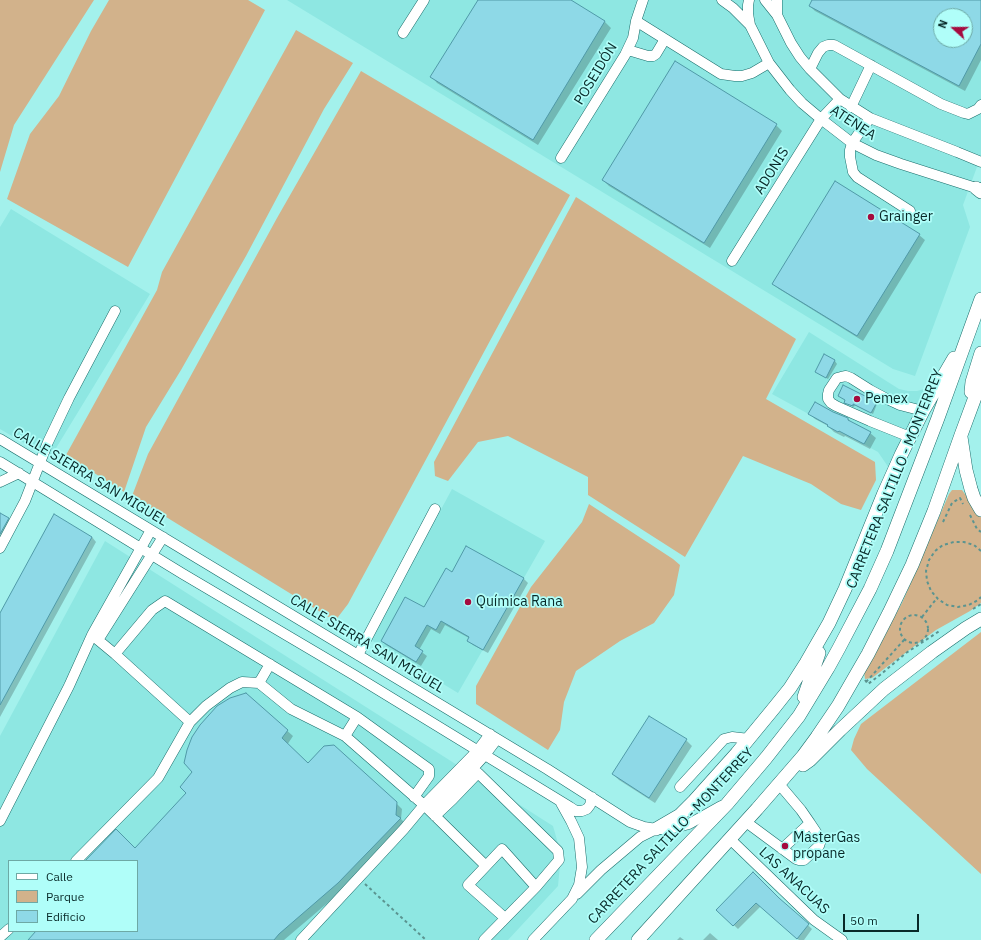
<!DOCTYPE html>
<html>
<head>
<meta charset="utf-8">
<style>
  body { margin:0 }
  #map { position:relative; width:981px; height:940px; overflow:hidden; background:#a3f1ec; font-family:"IBM Plex Sans",sans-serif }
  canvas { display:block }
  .legend { position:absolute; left:8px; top:860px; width:130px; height:72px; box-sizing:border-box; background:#b0fef9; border:1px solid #6da9a5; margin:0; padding:5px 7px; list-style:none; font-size:12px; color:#082928 }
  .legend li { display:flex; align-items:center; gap:8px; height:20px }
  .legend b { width:20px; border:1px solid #6da9a5 }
  .north { position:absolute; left:933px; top:8px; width:40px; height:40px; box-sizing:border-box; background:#b0fef9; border:1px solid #6da9a5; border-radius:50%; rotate:291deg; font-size:11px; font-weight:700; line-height:16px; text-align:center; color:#082928 }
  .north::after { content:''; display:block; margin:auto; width:14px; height:18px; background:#a50b3f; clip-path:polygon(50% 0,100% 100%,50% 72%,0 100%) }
  .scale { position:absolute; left:843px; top:914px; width:76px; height:18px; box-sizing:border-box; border:2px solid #082928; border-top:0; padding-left:5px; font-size:12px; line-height:14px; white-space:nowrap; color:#082928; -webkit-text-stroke:3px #b0fef9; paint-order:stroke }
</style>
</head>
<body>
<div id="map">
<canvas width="981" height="940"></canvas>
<ul class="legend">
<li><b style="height:5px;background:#fff"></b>Calle</li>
<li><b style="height:11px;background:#d2b28b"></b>Parque</li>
<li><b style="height:11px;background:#8ed9e7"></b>Edificio</li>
</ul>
<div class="north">N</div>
<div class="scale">50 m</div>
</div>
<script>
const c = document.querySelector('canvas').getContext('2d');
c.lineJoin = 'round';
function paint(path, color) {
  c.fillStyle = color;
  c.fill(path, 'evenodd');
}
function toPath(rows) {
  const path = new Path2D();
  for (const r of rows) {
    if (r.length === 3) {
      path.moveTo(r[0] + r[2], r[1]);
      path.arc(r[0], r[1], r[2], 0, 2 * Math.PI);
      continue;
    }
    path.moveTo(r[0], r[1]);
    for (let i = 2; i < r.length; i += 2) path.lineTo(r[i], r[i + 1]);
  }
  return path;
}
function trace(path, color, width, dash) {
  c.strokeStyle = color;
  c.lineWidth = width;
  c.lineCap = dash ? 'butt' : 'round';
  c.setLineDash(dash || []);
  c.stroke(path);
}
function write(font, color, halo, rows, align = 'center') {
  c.font = font + ' "IBM Plex Sans",sans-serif';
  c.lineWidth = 3.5;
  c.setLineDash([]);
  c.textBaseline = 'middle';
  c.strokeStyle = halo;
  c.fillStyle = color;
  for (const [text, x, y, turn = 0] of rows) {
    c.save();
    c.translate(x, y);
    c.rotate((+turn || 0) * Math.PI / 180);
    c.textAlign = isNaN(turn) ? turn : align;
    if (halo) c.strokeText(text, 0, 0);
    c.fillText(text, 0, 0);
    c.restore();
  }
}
const built = toPath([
  [287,0,981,0,981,156,963,205,970,227,915,376,893,369],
  [941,16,965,16,965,40,941,40],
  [11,209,150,294,50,458,0,429,0,227],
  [809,332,899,389,908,391,917,391,932,387,891,471,878,452,772,394],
  [452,489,545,541,458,693,371,640],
  [105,541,553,826,561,854,558,886,508,940,0,940,0,736],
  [9,861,137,861,137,931,9,931]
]);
const green = toPath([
  [0,0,94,0,14,125,0,172],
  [109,0,248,0,265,10,128,267,7,199,30,134,59,96,91,31],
  [296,30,353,63,324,109,246,256,181,370,146,427,124,492,66,455,157,290,162,272],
  [361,71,570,195,505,313,348,604,335,621,132,496,148,454,277,218],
  [576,197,796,339,766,399,875,462,876,480,861,510,841,504,811,484,743,456,685,557,588,495,588,477,508,436,478,442,448,481,435,476,434,462],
  [952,490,962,490,981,516,981,603,970,611,936,630,872,678,865,679,864,671,902,603,949,494],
  [589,504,673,559,680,565,674,595,654,623,620,641,576,671,564,702,560,730,548,750,476,704,476,686,531,587,582,522],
  [981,632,981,874,867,769,851,750,854,739,861,724]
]);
const shadow = toPath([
  [479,0,569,0,605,22,611,28,538,145,437,83,432,77],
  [813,0,981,0,981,60,965,91,815,11,810,6],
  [941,16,965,16,965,40,941,40],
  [776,125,782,131,710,248,609,186,603,180],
  [919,235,925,240,863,341,779,289,773,284],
  [825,356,835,361,837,364,828,379,819,374,816,371],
  [839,396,876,403,877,404,873,414,855,405,854,407,846,403,846,400],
  [809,413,833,413,848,419,851,422,870,433,876,438,870,449,845,436,844,437,834,432,828,426,815,419],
  [0,514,8,519,12,523,0,546],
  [92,537,96,542,0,717,0,615],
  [452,573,524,579,528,583,488,653,473,645,468,641,469,638,445,625,440,634,431,629,419,650,427,656,421,666,386,645,382,641,424,608],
  [246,694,293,736,287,745,308,765,396,803,402,809,401,819,406,824,344,889,284,940,29,940,38,931,137,931,137,861,87,861,135,849,187,793,193,772],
  [686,740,692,746,655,803,619,780,613,774],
  [779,898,812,929,804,940,799,940,761,906,738,929,718,910],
  [710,933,718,940,703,940],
  [680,937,684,940,677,940]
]);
const building = toPath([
  [478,0,571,0,605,21,533,140,430,77,478,0],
  [812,0,981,0,981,44,959,86,809,6,812,0],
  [941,16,965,16,965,40,941,40,941,16],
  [675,61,777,124,704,243,602,180,675,61],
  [835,181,920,234,857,336,772,284,835,181],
  [824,354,835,360,826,378,815,372,824,354],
  [843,385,877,402,871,413,853,404,853,406,844,403,845,400,838,396,843,385],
  [815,402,833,412,848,418,848,420,871,432,864,444,839,431,838,432,827,426,828,425,808,414,815,402],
  [0,513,9,518,0,534,0,513],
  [54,514,92,537,0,705,0,613,54,514],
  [466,546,524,578,483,650,467,641,469,637,441,621,436,630,427,625,415,646,423,651,416,662,381,641,405,597,424,607,446,568,452,572,466,546],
  [246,693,288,730,282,738,308,763,324,746,334,745,397,802,396,815,401,818,338,883,279,934,274,940,28,940,36,931,137,931,137,861,85,861,116,829,135,848,186,793,180,787,192,772,184,763,187,750,192,737,200,725,217,706,230,698,246,693],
  [649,716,687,739,649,798,612,774,649,716],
  [753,872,779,898,809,924,797,939,756,903,733,926,716,910,753,872]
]);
const path = toPath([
  [970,515,977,529,981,532],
  [943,522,952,503,960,498,963,504],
  [981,551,974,545,964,542,954,542,943,545,935,551,929,560,926,571,927,581,931,591,938,599,947,605,958,607,969,605,978,600,981,597],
  [973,609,981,604],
  [914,629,14],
  [922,617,937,598],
  [865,680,868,684,880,675,906,653,941,630],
  [866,682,904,640],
  [365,884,426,940]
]);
const minor = toPath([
  [722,0,733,8,750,25],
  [749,0,748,5,748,14,750,25,769,63,790,90,802,103,821,119,852,143,876,155,901,164,976,188,981,188],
  [765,0,777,15,791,43,800,57,810,69,840,99,870,118,957,152,981,162],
  [777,15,777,0],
  [636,21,721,74,735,76,742,76,752,73,769,63],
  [403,33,424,0],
  [628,50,648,56,653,56,656,54,665,39],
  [810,69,818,53,823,47,828,45,834,45,941,104,964,113,968,114,978,109,981,105],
  [851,107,871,65],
  [870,118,852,143,850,150,850,157,853,172,857,177,910,211],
  [561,158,625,55,633,38,636,21,643,0],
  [732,261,821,119,840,99],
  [910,437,870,421,836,406,831,403,828,399,828,394,829,390,837,378,841,377,846,376,851,378,870,390,885,398,900,405,923,411],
  [0,439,547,769,630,822,644,827,656,829,667,829,678,827,689,824,721,806],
  [0,462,183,574,354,675,570,807,576,811,582,811,587,809,590,805,592,797],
  [0,482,19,473],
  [0,548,25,501,48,442,69,398,115,311],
  [92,635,115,654,190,722],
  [98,640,163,537],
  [115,654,152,610,165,601,357,717,429,769,429,776,414,797],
  [358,655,435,509],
  [259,683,270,664],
  [345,736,357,717],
  [779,784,801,810,810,823],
  [680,787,724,739,732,737,749,739],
  [430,811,476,765,485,755,497,739],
  [435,816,453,799,478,773,558,851,559,860,536,887],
  [0,821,69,686,92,635,151,530],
  [746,822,796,859,799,860,804,860,819,846,821,840,820,838,810,823,782,849],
  [730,839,814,920,842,940],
  [76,861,158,778,190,722,206,706,230,688,242,682,259,683,291,709,345,736,424,805,486,866],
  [577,894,601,870,640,837,656,829],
  [0,937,9,929],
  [301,940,404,829,424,805,478,750,490,734],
  [484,940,536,887,502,849,468,885,505,918],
  [533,940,572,899,579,885,582,867,579,838,571,821,561,803]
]);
const major = toPath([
  [976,188,981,192],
  [971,392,972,382,981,353],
  [961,437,966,470,971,489,974,498,981,510],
  [804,697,819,653],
  [803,765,810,760,840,730,884,689,932,652,966,628,981,619],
  [656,829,680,815,694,801,737,753,774,708,790,688,806,663,829,623,845,589,884,493,901,455,923,411,954,358],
  [596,940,727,804,766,758,799,716,828,668,839,648,870,589,887,551,938,418,981,299],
  [638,940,757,809,803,756,817,737,838,706,868,654,889,613,912,565,934,511,961,435,981,381]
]);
const markers = [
  [871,217,4,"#a50b3f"],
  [857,399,4,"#a50b3f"],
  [468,602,4,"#a50b3f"],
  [785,846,4,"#a50b3f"]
];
const streetNames = [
  ["POSEIDÓN",596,74,-59],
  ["ATENEA",853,123,33],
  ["ADONIS",772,171,-58],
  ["CALLE SIERRA SAN MIGUEL",90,477,31],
  ["CARRETERA SALTILLO - MONTERREY",895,479,-68],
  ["CALLE SIERRA SAN MIGUEL",367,644,31],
  ["CARRETERA SALTILLO - MONTERREY",671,836,-47],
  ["LAS ANACUAS",794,881,43]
];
const poiNames = [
  ["Grainger",879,217],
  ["Pemex",865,399],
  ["Química Rana",476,602],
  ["MasterGas",793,838],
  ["propane",793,854]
];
paint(built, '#8ee7e2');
paint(green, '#d2b28b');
paint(shadow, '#0003');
paint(building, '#8ed9e7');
trace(building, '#509aa8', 1);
trace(minor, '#1a6e6b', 11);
trace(major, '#1a6e6b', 14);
trace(path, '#5b9490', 2, [3, 3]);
trace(minor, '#fff', 10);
trace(major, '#fff', 13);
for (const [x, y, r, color] of markers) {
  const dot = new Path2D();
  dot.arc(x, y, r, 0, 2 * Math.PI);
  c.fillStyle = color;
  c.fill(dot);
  trace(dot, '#b0fef9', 1.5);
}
write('14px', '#082928', '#b0fef9', streetNames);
write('14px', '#082928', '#b0fef9', poiNames, 'left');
</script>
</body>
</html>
